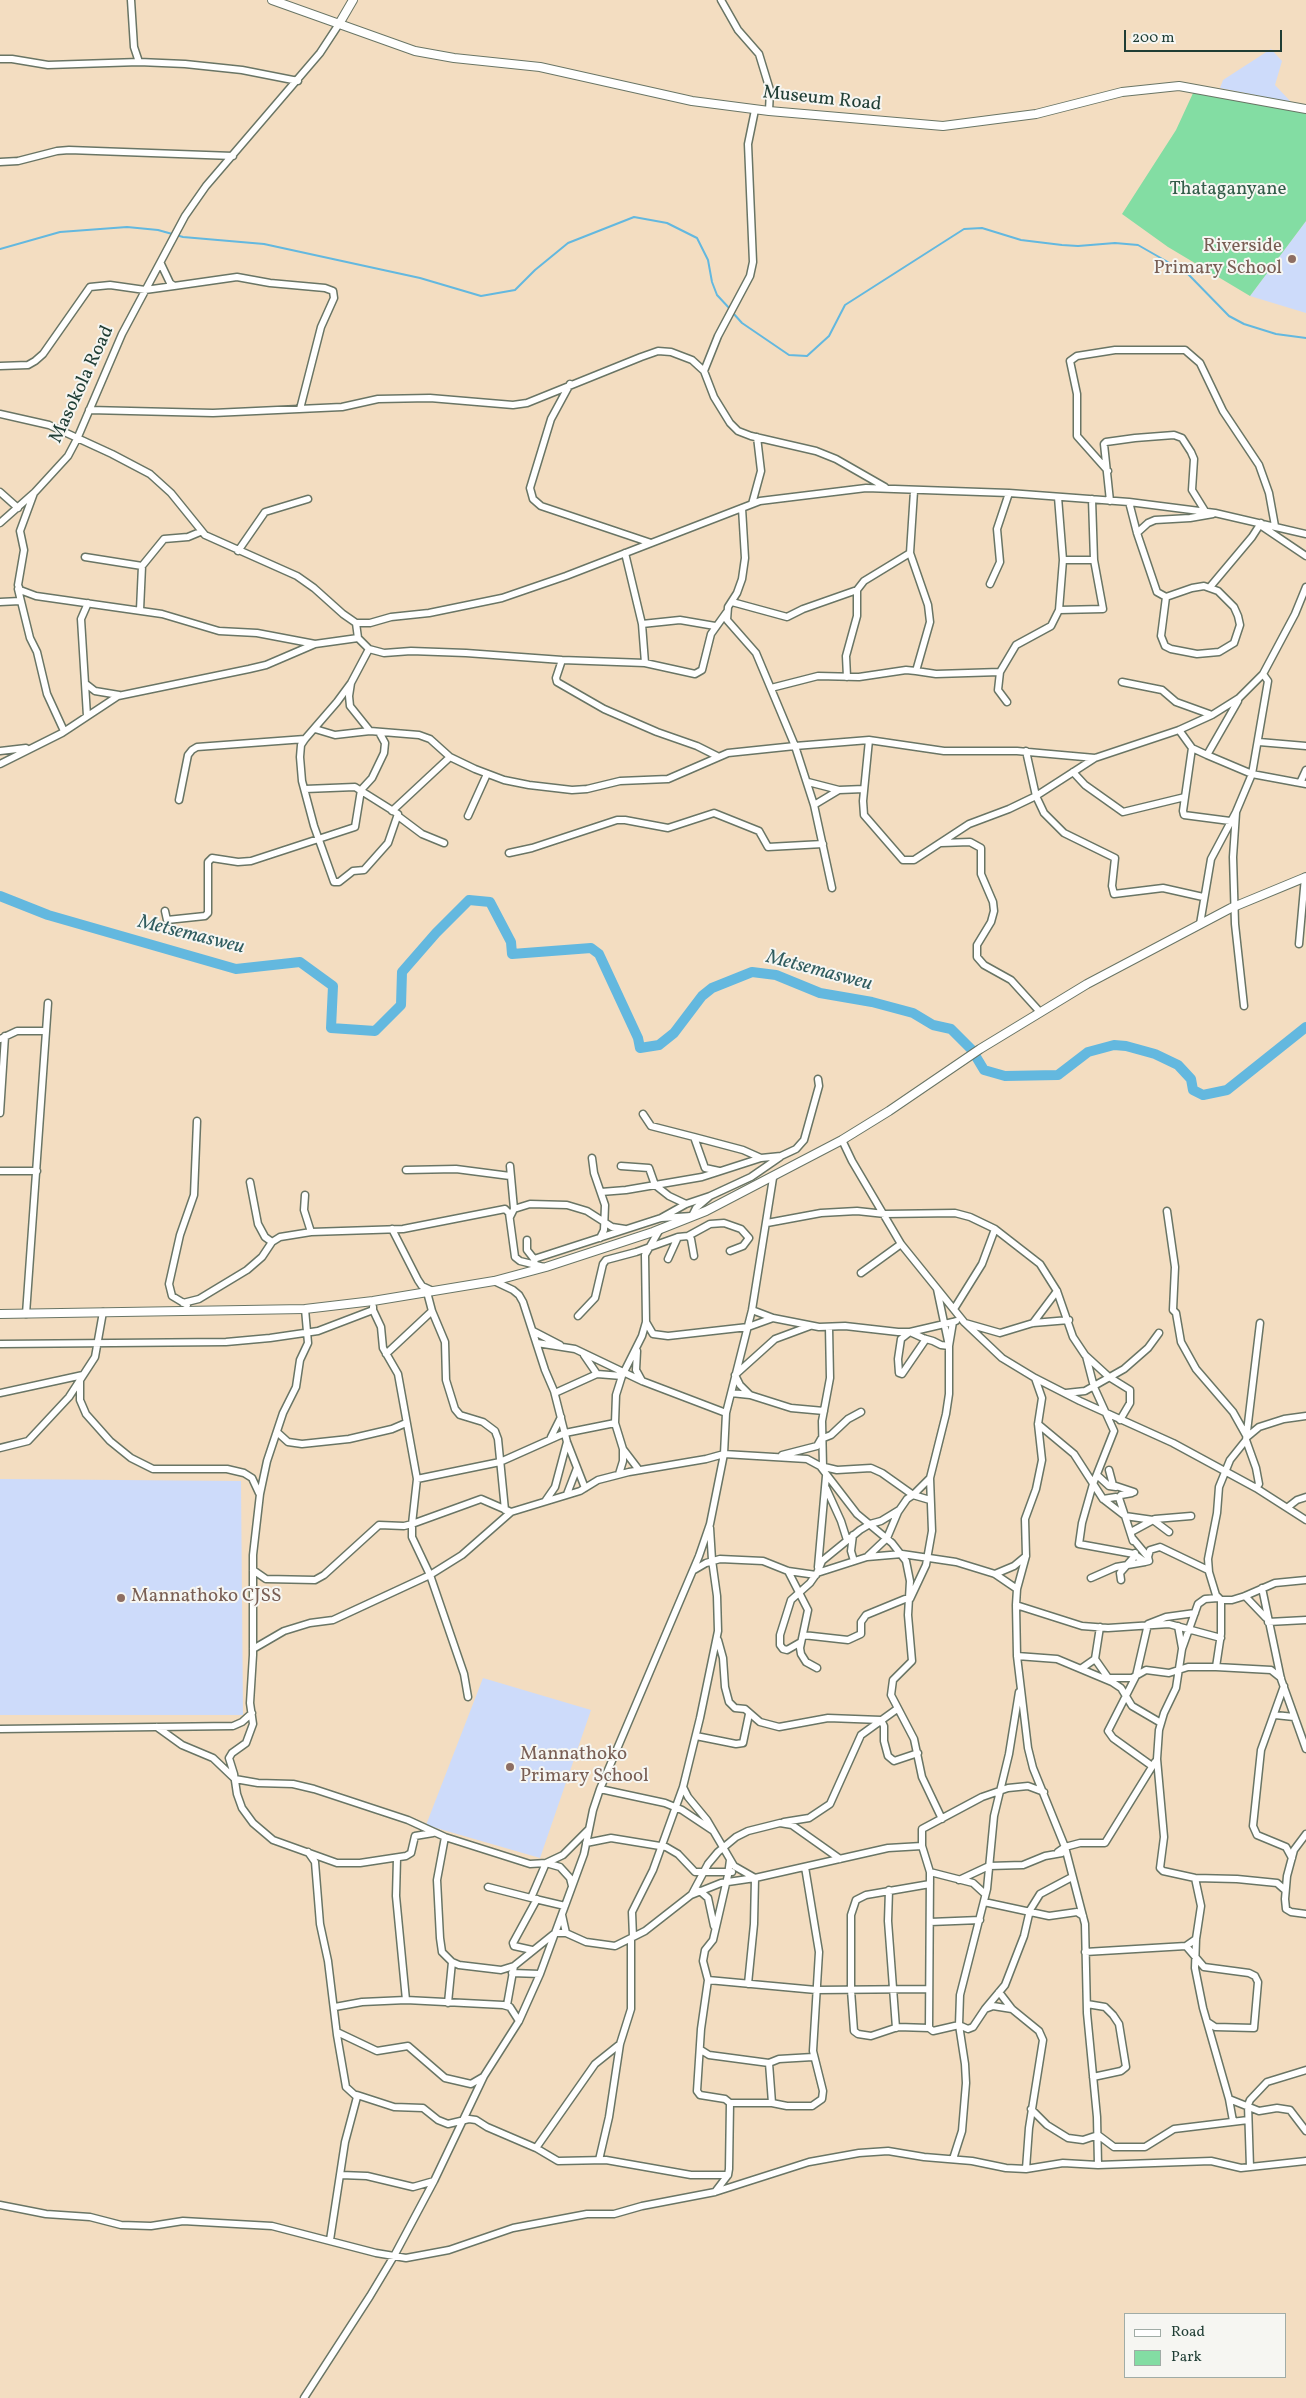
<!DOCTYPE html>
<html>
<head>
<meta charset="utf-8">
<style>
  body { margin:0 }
  #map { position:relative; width:1306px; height:2398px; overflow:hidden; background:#f3ddc1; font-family:Vollkorn,serif }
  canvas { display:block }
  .legend { position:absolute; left:1124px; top:2313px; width:162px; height:65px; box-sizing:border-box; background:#f6f6f2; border:1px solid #a0aca6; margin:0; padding:6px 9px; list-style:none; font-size:15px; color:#1f3d34 }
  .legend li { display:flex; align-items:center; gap:10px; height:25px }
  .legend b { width:25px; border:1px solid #a0aca6 }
  .scale { position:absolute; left:1124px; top:30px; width:158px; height:22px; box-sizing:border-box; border:2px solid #1f3d34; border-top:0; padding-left:6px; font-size:15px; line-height:18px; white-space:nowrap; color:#1f3d34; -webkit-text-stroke:4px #f6f6f2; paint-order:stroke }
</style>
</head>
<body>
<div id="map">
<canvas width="1306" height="2398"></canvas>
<ul class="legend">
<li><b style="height:6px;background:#fff"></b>Road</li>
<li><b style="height:14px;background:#83dda3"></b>Park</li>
</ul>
<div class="scale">200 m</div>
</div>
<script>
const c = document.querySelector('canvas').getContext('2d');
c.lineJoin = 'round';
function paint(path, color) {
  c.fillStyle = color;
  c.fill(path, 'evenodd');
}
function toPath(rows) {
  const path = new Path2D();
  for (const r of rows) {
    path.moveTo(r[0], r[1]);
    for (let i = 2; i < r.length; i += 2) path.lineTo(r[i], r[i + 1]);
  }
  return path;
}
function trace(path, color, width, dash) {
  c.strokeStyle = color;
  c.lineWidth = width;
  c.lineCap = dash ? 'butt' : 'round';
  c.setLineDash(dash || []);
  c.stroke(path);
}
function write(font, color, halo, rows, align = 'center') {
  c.font = font + ' Vollkorn,serif';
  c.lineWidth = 4;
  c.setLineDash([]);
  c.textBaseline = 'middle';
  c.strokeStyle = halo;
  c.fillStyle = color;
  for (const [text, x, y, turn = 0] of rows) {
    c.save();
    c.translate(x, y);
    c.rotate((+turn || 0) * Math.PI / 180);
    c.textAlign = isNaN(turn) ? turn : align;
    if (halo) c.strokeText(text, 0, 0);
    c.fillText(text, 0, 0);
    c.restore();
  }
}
const built = toPath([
  [1271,49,1282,61,1275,85,1291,102,1220,88,1223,80],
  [1306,221,1306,313,1250,296],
  [0,1479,241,1481,243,1715,0,1715],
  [483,1678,591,1710,540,1858,426,1825]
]);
const green = toPath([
  [1194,91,1306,113,1306,221,1250,296,1168,247,1122,214,1176,130]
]);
const stream = toPath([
  [0,249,60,232,127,227,158,230,183,237,264,244,420,278,481,296,515,290,535,270,568,243,634,217,667,223,697,238,708,260,712,282,717,295,730,309],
  [733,313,742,323,789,355,807,356,829,336,845,305,964,229,982,228,1021,240,1062,245,1078,246,1115,243,1138,245,1187,273,1229,316,1244,324,1276,334,1306,338]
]);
const river = toPath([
  [0,896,48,915,236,969,300,962,333,986,331,1028,375,1031,401,1005,402,972,436,933,469,900,490,902,511,942,512,954,591,948,599,954,638,1038,640,1048,659,1045,674,1033,702,996,712,988,752,972,776,975,820,993,872,1002,913,1013,933,1025,951,1029,972,1050,984,1070,1005,1076,1058,1075,1088,1052,1114,1045,1126,1046,1155,1054,1178,1065,1191,1079,1193,1090,1203,1095,1227,1090,1306,1027]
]);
const minor = toPath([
  [131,0,134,47,139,62],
  [721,0,738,30,759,54,770,90,769,111],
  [0,59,12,59,48,65,139,62,185,64,242,70,298,81],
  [0,162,18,161,57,151,69,150,233,156],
  [161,264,170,283,174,286,237,277,270,283,325,288,333,291,334,298,321,327,300,409],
  [0,366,28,365,35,361,43,354,90,287,110,285,145,290,174,286],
  [704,371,718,336,750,276,753,262,748,144,755,110],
  [570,384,551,419,530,488,533,499,541,506,651,543],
  [89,410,213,413,342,407,378,399,430,398,513,405,527,403,641,357,658,351,671,352,692,360,704,371,714,397,730,423,738,431,751,436,816,451,836,459,885,487],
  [0,414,49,425,112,454,150,474,171,493,205,535,297,576,314,588,343,614,356,623,370,623,391,617,429,613,502,598,566,576,760,501,866,488,1009,493,1129,502,1215,513,1306,534],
  [1108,471,1077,436,1077,394,1070,361,1077,356,1115,350,1185,350,1200,363,1223,411,1259,465,1269,493,1275,526],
  [914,491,910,553,928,605,930,622,916,671,936,674,1000,672],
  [0,492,18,508],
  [34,493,20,531,24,550,18,585,20,590,36,596,162,614,219,631,257,633,315,644],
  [1058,497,1063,560],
  [1110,501,1104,444,1106,442,1135,438,1174,435,1182,438,1191,452,1194,459,1192,490,1205,511],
  [1129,502,1137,533,1157,592,1166,597,1192,588,1204,586,1218,591,1234,607,1238,616,1240,625,1234,643,1219,652,1197,654,1171,649,1165,646,1161,636,1166,597],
  [752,504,761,471,757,437],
  [742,508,745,558,742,579,737,593,728,607,727,620,756,653,795,746,869,740,944,751,1017,751,1095,758,1179,730,1212,715,1239,698,1263,674,1295,614,1306,587],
  [0,523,35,492,68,456,77,439,122,334,185,216,206,186,320,53,339,24],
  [1260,525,1306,556],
  [1137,533,1148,523,1155,520,1190,518,1213,514],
  [238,551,265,512,308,499],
  [625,553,642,624,645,663],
  [85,557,142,566,164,539,188,537,200,532],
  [990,584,1000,562,997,529,1009,493],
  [1210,587,1252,537,1261,523],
  [18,589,30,638,37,652,47,694,64,731],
  [857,590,864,581,910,553],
  [0,602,20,601],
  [732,602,787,617,803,609,857,590,857,616,846,656,847,677],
  [140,610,142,566],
  [1059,610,1063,560,1094,560],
  [642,624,680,620,715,626],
  [358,638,369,649,384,653,411,651,466,653,562,660,645,663,695,674,702,670,711,634,726,613],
  [562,660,556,678,557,682,604,709,657,732,697,746,717,756],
  [1122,682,1162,690,1176,702,1212,715],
  [351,683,349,696,350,706,370,731,419,735,430,739,450,757,475,769,504,780,529,785,572,790,587,789,620,781,668,779,728,753,795,746,814,805,832,888],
  [86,684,95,691,119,695],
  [771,688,818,676,859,677,906,670,916,671],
  [1238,701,1207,755,1252,774,1306,784],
  [1007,702,998,690,1000,672,1016,645,1051,626,1059,610,1103,609,1094,560,1092,499],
  [87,716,81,619,88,603],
  [315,729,335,735,370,731],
  [1179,730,1192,748,1207,755],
  [869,740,863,801,864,815,903,860,914,860,969,824,1009,809,1036,796,1044,813,1064,833,1115,858,1112,886,1114,894,1163,888,1203,897],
  [1259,742,1306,746],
  [1192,748,1183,811,1184,815,1230,821],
  [0,751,26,748],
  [1026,751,1036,796,1095,758],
  [0,764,62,733,118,696,249,669,266,665,315,644,358,638,356,623],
  [1073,772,1085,785,1123,812,1185,797],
  [808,782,839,790,814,805],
  [1300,783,1306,770],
  [305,789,355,787,398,814,388,843,364,870,353,871,339,882,334,882,314,826,302,781,300,757,301,745,305,739,337,702,351,683,369,649],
  [839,790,864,789],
  [179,800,188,755,192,750,197,747,305,739],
  [392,811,450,757],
  [1236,813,1233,857,1235,924,1244,1006],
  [398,816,422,834,444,843],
  [468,816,487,774],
  [941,843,970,842,981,848,981,874,993,902,994,911,991,922,977,945,977,957,984,965,1011,980,1040,1012],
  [509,853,532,848,617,820,625,820,668,828,714,813,759,831,768,847,823,844],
  [165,911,167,920,205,916,208,913,208,862,212,858,238,862,251,861,355,827,361,790,372,778,384,753,385,743,379,732],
  [1200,924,1211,859,1236,812,1252,774,1268,681,1263,674],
  [1299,944,1305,877],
  [0,1039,17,1031,46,1031],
  [0,1113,5,1036],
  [643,1114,651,1126,694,1137,705,1168,719,1171],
  [694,1137,743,1150,761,1158],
  [842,1140,852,1161,901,1244,964,1322,1002,1358,1035,1378,1080,1401,1173,1443,1256,1488,1306,1520],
  [592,1158,594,1173,605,1205,604,1230,600,1238],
  [510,1166,514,1209],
  [621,1166,649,1168,655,1185,669,1196,686,1204],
  [406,1170,456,1169,510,1176],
  [0,1171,37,1171],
  [250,1182,258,1224,265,1237,272,1242],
  [601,1192,626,1190,702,1177,761,1158,781,1156,796,1149,804,1140,819,1086,818,1079],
  [305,1195,304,1210,311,1232],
  [710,1196,751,1177,780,1157],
  [1167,1211,1175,1267,1173,1310,1176,1313,1181,1342,1196,1369,1233,1412,1247,1437,1259,1427,1284,1419,1306,1416],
  [510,1217,514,1209,530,1204,567,1205,587,1211,612,1227,625,1229],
  [767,1223,821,1213,857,1211,885,1214,955,1213,970,1217,995,1229,1040,1264,1057,1291,1073,1337,1085,1355,1109,1377,1130,1390,1130,1403,1120,1420],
  [392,1229,418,1280,422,1286,433,1291],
  [688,1236,710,1224,724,1223,741,1229,749,1238,743,1246,730,1251],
  [678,1237,688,1236,691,1239,694,1256],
  [527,1240,527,1250,534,1259],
  [535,1265,534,1259,661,1218,692,1216,696,1208,710,1196,686,1204,661,1218],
  [861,1273,901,1244],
  [494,1281,513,1290,519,1295,523,1302,545,1370,554,1391,567,1442,585,1488],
  [183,1303,199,1299,247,1270,262,1257,272,1242,280,1237,311,1232,403,1229,505,1209,509,1213,515,1257,520,1261,544,1267],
  [187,1305,172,1296,169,1284,180,1235,194,1195,197,1121],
  [305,1309,308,1343,300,1360,296,1387,283,1413,267,1461,260,1494,253,1555,253,1655,250,1703,253,1724,246,1743,232,1753,229,1758,234,1774,237,1794,242,1808,253,1823,273,1840,337,1863,360,1863,406,1856,411,1853,415,1836,433,1833],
  [954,1309,982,1264,995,1229],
  [373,1310,381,1327,383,1348,398,1374,417,1479,412,1524,412,1537,430,1575,464,1674,468,1697],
  [752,1310,773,1318],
  [432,1311,445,1342,446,1380,455,1409,460,1415,483,1422,495,1431,498,1439,505,1510],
  [26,1314,48,1003],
  [578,1316,595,1298,603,1264,606,1260,636,1252,678,1237,668,1259],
  [646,1322,653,1334,668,1336,748,1327,773,1318,819,1327,845,1326,898,1332,910,1332,953,1322],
  [965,1323,1000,1333,1033,1323,1069,1320],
  [1033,1323,1057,1291],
  [1260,1323,1246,1440,1230,1460,1219,1487,1217,1513,1208,1559,1209,1572,1216,1595,1221,1600,1232,1600,1245,1596,1275,1583,1306,1580],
  [810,1326,775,1339,735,1375,740,1385,750,1395,791,1408,824,1411],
  [533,1331,560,1345],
  [926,1339,902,1374,899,1373,898,1359,901,1339,910,1332,923,1338,926,1339,933,1341,941,1345,949,1346,953,1322,956,1321],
  [537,1343,575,1349,642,1381,726,1413],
  [0,1344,226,1342,270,1338,318,1331,373,1310,373,1307],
  [637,1351,636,1370,642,1381],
  [386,1354,432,1311,427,1292],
  [584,1355,597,1374],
  [1086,1356,1094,1387,1114,1431,1093,1484,1082,1523,1079,1544,1134,1554,1145,1562,1149,1561,1148,1557,1133,1539],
  [1035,1378,1042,1398,1038,1424,1042,1460,1036,1489,1025,1519,1026,1556,1017,1589,1016,1605,1017,1656,1028,1748,1033,1768,1065,1847,1085,1924,1087,2013,1097,2117,1098,2165],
  [80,1380,80,1400,86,1414,110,1441,131,1458,153,1469,227,1469,244,1473,252,1478,259,1493],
  [0,1393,83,1375],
  [555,1393,597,1374,622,1376],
  [731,1393,750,1395],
  [1066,1393,1085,1391,1124,1369,1148,1348,1159,1333],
  [1038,1424,1074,1454,1103,1499,1125,1516,1133,1541],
  [277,1432,288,1442,302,1444,349,1439,392,1429,406,1423],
  [551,1437,561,1417],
  [1246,1440,1256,1468,1259,1484,1256,1488],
  [0,1448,28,1441,69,1397,95,1357,103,1312],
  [623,1449,639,1470],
  [782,1455,817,1446,821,1439,831,1435,848,1419,861,1412],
  [820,1466,837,1470,871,1468,882,1473,913,1495,930,1478],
  [823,1467,822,1421,830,1378,829,1327],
  [1109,1470,1113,1485,1134,1492],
  [619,1474,623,1461,623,1449,615,1423,616,1395,622,1376,642,1336,646,1322,645,1255,660,1229],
  [1097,1475,1109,1486,1116,1487],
  [417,1479,500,1462,565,1433,615,1423],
  [826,1488,841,1521,847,1540],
  [567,1494,577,1468],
  [1119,1498,1125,1516,1153,1520,1169,1532],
  [1103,1499,1116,1497,1119,1498,1121,1495,1132,1493],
  [546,1500,555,1487,567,1442],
  [1288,1507,1297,1500,1306,1497],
  [710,1528,712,1560,717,1596,718,1631,700,1718,683,1787,688,1797,707,1820,734,1866,755,1878,754,1924,748,1984],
  [1131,1532,1155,1519,1191,1516],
  [853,1535,851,1551,854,1561],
  [868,1556,887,1538,898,1512,907,1499,913,1495,930,1500],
  [1148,1557,1150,1550,1160,1547,1208,1570],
  [818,1567,826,1476],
  [253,1570,266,1579,315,1580,324,1575,379,1525,404,1526,412,1524,481,1499,511,1512],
  [694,1570,706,1563,720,1559,763,1561,788,1571,816,1575],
  [788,1571,808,1610,800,1648,801,1654,806,1662,817,1668],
  [817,1573,822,1561,860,1530,870,1524,881,1521,899,1510],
  [995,1574,1014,1566,1026,1556],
  [1091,1578,1116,1567,1145,1562],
  [1121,1580,1120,1573,1134,1557,1135,1553],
  [1262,1588,1281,1679,1306,1749],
  [1245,1596,1266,1618],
  [1218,1598,1205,1599,1198,1604,1182,1649,1176,1688,1164,1713,1159,1730,1157,1759,1164,1837,1160,1868,1163,1871,1195,1878,1237,1879,1277,1883,1285,1890],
  [1221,1600,1221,1634,1216,1667,1271,1670,1281,1678],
  [1016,1605,1082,1626,1108,1628,1169,1624,1221,1638],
  [1268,1622,1306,1620],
  [1178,1626,1182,1648],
  [1100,1627,1095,1659,1109,1679],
  [803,1635,848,1640,861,1634,861,1622,866,1615,905,1599,910,1599,926,1565,932,1531,930,1478,946,1414,949,1394,949,1346,937,1289],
  [718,1640,723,1658,725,1687,729,1702,735,1708,745,1709,760,1722,779,1727,828,1718,881,1720,884,1726,884,1741,888,1756,894,1761,918,1753],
  [801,1642,787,1650,783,1649,780,1645,780,1635,791,1600,810,1583,817,1573,867,1557,902,1554,956,1562,995,1574,1017,1589],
  [253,1649,284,1631,310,1623,333,1620,430,1575,462,1555,511,1512,580,1491,598,1480,629,1472,706,1459,724,1454,807,1459,820,1466,857,1514,892,1543,906,1561,910,1581,908,1615,912,1661,893,1680,891,1695,914,1739,922,1777,942,1819],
  [1017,1656,1057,1659,1112,1682,1121,1688,1132,1706,1161,1723],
  [1082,1668,1095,1659],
  [1110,1678,1132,1678,1146,1670,1169,1673,1188,1667,1216,1667],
  [1284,1686,1261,1750,1253,1826,1257,1835,1286,1847,1292,1858],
  [1275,1715,1294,1717],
  [157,1727,182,1745,213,1758,235,1779,258,1783,293,1784,314,1789,408,1820,445,1837,530,1864,546,1863,560,1867,570,1878,572,1886],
  [0,1729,233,1726,242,1722,252,1713],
  [696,1736,736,1744,743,1743,749,1714],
  [1152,1766,1113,1738,1108,1731,1136,1676,1148,1624,1166,1617,1195,1613],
  [600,1789,665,1803,682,1810,712,1830],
  [784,1822,809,1818,830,1804,861,1735,897,1709],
  [1306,1834,1294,1850,1287,1876,1285,1899,1286,1909,1291,1912,1306,1914],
  [445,1837,437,1880,440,1938,442,1952,452,1962,459,1965,501,1970,514,1966,555,1933,566,1933],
  [586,1843,611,1838,666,1847,678,1854,695,1872,732,1872],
  [308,1852,315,1862,320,1924,328,1961,337,2035,346,2087,357,2097,345,2142,330,2240],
  [1058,1852,1065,1847,1080,1843,1105,1843,1155,1762],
  [397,1858,396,1896,406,2000],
  [730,1860,728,1875,713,1940,705,1950,703,1961,708,1980,816,1990,929,1989],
  [1195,1878,1201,1906,1196,1939,1195,1968,1203,2008,1229,2099,1259,2111,1277,2108,1290,2110,1306,2131],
  [959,1880,989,1866,1023,1865,1045,1856,1062,1853],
  [930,1884,866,1895,856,1900,851,1915,851,1990,854,2031,858,2034,871,2036,898,2027,929,2028,933,2031,959,2025,968,2029,973,2027,985,2009,993,2006,1012,2009],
  [488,1887,531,1898],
  [889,1890,888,1921,896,2028],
  [700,1891,708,1898,714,1926],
  [692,1894,708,1864,718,1852,736,1837,748,1831,780,1823,792,1825,840,1859],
  [985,1894,973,1883,930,1872,922,1846,922,1829,982,1797,1008,1788,1028,1786,1044,1792],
  [984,1902,1049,1916,1077,1912,1083,1916],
  [565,1906,531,1898,546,1863,563,1855,589,1829],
  [562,1915,566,1933,586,1942,615,1946,645,1931,691,1895,721,1883,755,1878,888,1848,922,1846],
  [930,1922,980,1920],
  [633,1937,632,1912,653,1870,683,1787],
  [1186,1946,1204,1967,1249,1973,1255,1976,1258,1982,1254,2028,1215,2027,1209,2023],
  [532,1950,514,1946,513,1943,537,1899],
  [1085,1952,1186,1946,1196,1939],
  [512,1973,540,1974],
  [708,1980,701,2029,697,2091,700,2095,725,2099,730,2103,729,2169,728,2175,715,2192],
  [999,1992,1012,2009,1039,2031,1043,2040,1029,2128,1026,2169,1063,2163,1098,2165,1211,2161,1241,2168,1306,2161],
  [448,2003,452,1962],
  [1087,2004,1105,2007,1113,2015,1119,2024,1126,2067,1121,2071,1093,2077],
  [507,2005,514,1966],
  [335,2007,362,2002,406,2000,503,2005,510,2007,519,2021],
  [985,2009,1005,1985,1024,1936,1030,1910,1040,1894,1072,1877],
  [929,2028,930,1872],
  [337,2032,377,2051,408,2046,445,2078,471,2084,483,2077],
  [701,2050,709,2055,769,2063,772,2103,787,2106,812,2106,822,2099,823,2091,813,2051,819,1952,805,1867],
  [769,2063,779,2059,813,2057],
  [357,2095,394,2107,423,2108,438,2120,448,2124,469,2119,476,2120,487,2127,536,2148,595,2064,620,2044,631,2009,631,1939],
  [1229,2099,1233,2121],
  [730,2103,772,2103],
  [1031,2109,1047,2125,1068,2138,1083,2140,1098,2135],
  [1098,2135,1114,2147,1145,2147,1174,2129,1248,2120],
  [536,2148,558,2161,606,2160,691,2175,728,2175],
  [953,2159,962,2131,966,2083,965,2064,959,2025,960,1995,987,1889,994,1816,1009,1754,1019,1692],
  [599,2160,609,2117,620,2044],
  [1250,2167,1248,2105,1250,2100,1267,2082,1306,2070],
  [341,2175,367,2176,413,2187,434,2181],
  [0,2205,46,2214,90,2217,121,2225,151,2226,183,2221,272,2226,376,2253,406,2258,449,2250,513,2228,587,2214,614,2214,642,2206,715,2192,809,2162,859,2153,888,2151,924,2157,972,2161,1006,2168,1026,2169],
  [304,2398,370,2296,394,2256,434,2181,484,2076,519,2021,540,1974,584,1854,593,1810,600,1789,699,1556,710,1524,724,1454,726,1413,752,1310,773,1178]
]);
const tertiary = toPath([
  [272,0,415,51,454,58,540,67,692,101,769,111,943,126,1036,114,1122,92,1179,86,1306,109],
  [339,24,353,0],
  [0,1314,305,1309,373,1301,494,1281,546,1267,653,1232,706,1211,842,1140,889,1111,980,1049,1087,984,1231,908,1306,877]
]);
const markers = [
  [1292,259,5,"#8d6e63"],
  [121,1598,5,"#8d6e63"],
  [510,1767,5,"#8d6e63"]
];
const streetNames = [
  ["Museum Road",822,100,6],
  ["Masokola Road",83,385,-65]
];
const parkNames = [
  ["Thataganyane",1228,191]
];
const educationNames = [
  ["Riverside",1282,248,"right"],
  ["Primary School",1282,270,"right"],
  ["Mannathoko CJSS",131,1598],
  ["Mannathoko",520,1756],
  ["Primary School",520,1778]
];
const waterNames = [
  ["Metsemasweu",191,936,14],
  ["Metsemasweu",819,972,15]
];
paint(built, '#cddbfa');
paint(green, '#83dda3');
trace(stream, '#63b8df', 2);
trace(river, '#63b8df', 10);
trace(minor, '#697565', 9);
trace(tertiary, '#697565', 10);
trace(minor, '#fff', 6);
trace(tertiary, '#fff', 8);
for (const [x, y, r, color] of markers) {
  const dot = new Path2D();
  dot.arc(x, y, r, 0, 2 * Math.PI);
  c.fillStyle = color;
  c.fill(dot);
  trace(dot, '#f6f6f2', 2);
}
write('19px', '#1f3d34', '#f6f6f2', streetNames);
write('19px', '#335d4a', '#f6f6f2', parkNames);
write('19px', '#785e54', '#f6f6f2', educationNames, 'left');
write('italic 20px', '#305c5f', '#f6f6f2', waterNames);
</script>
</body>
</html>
